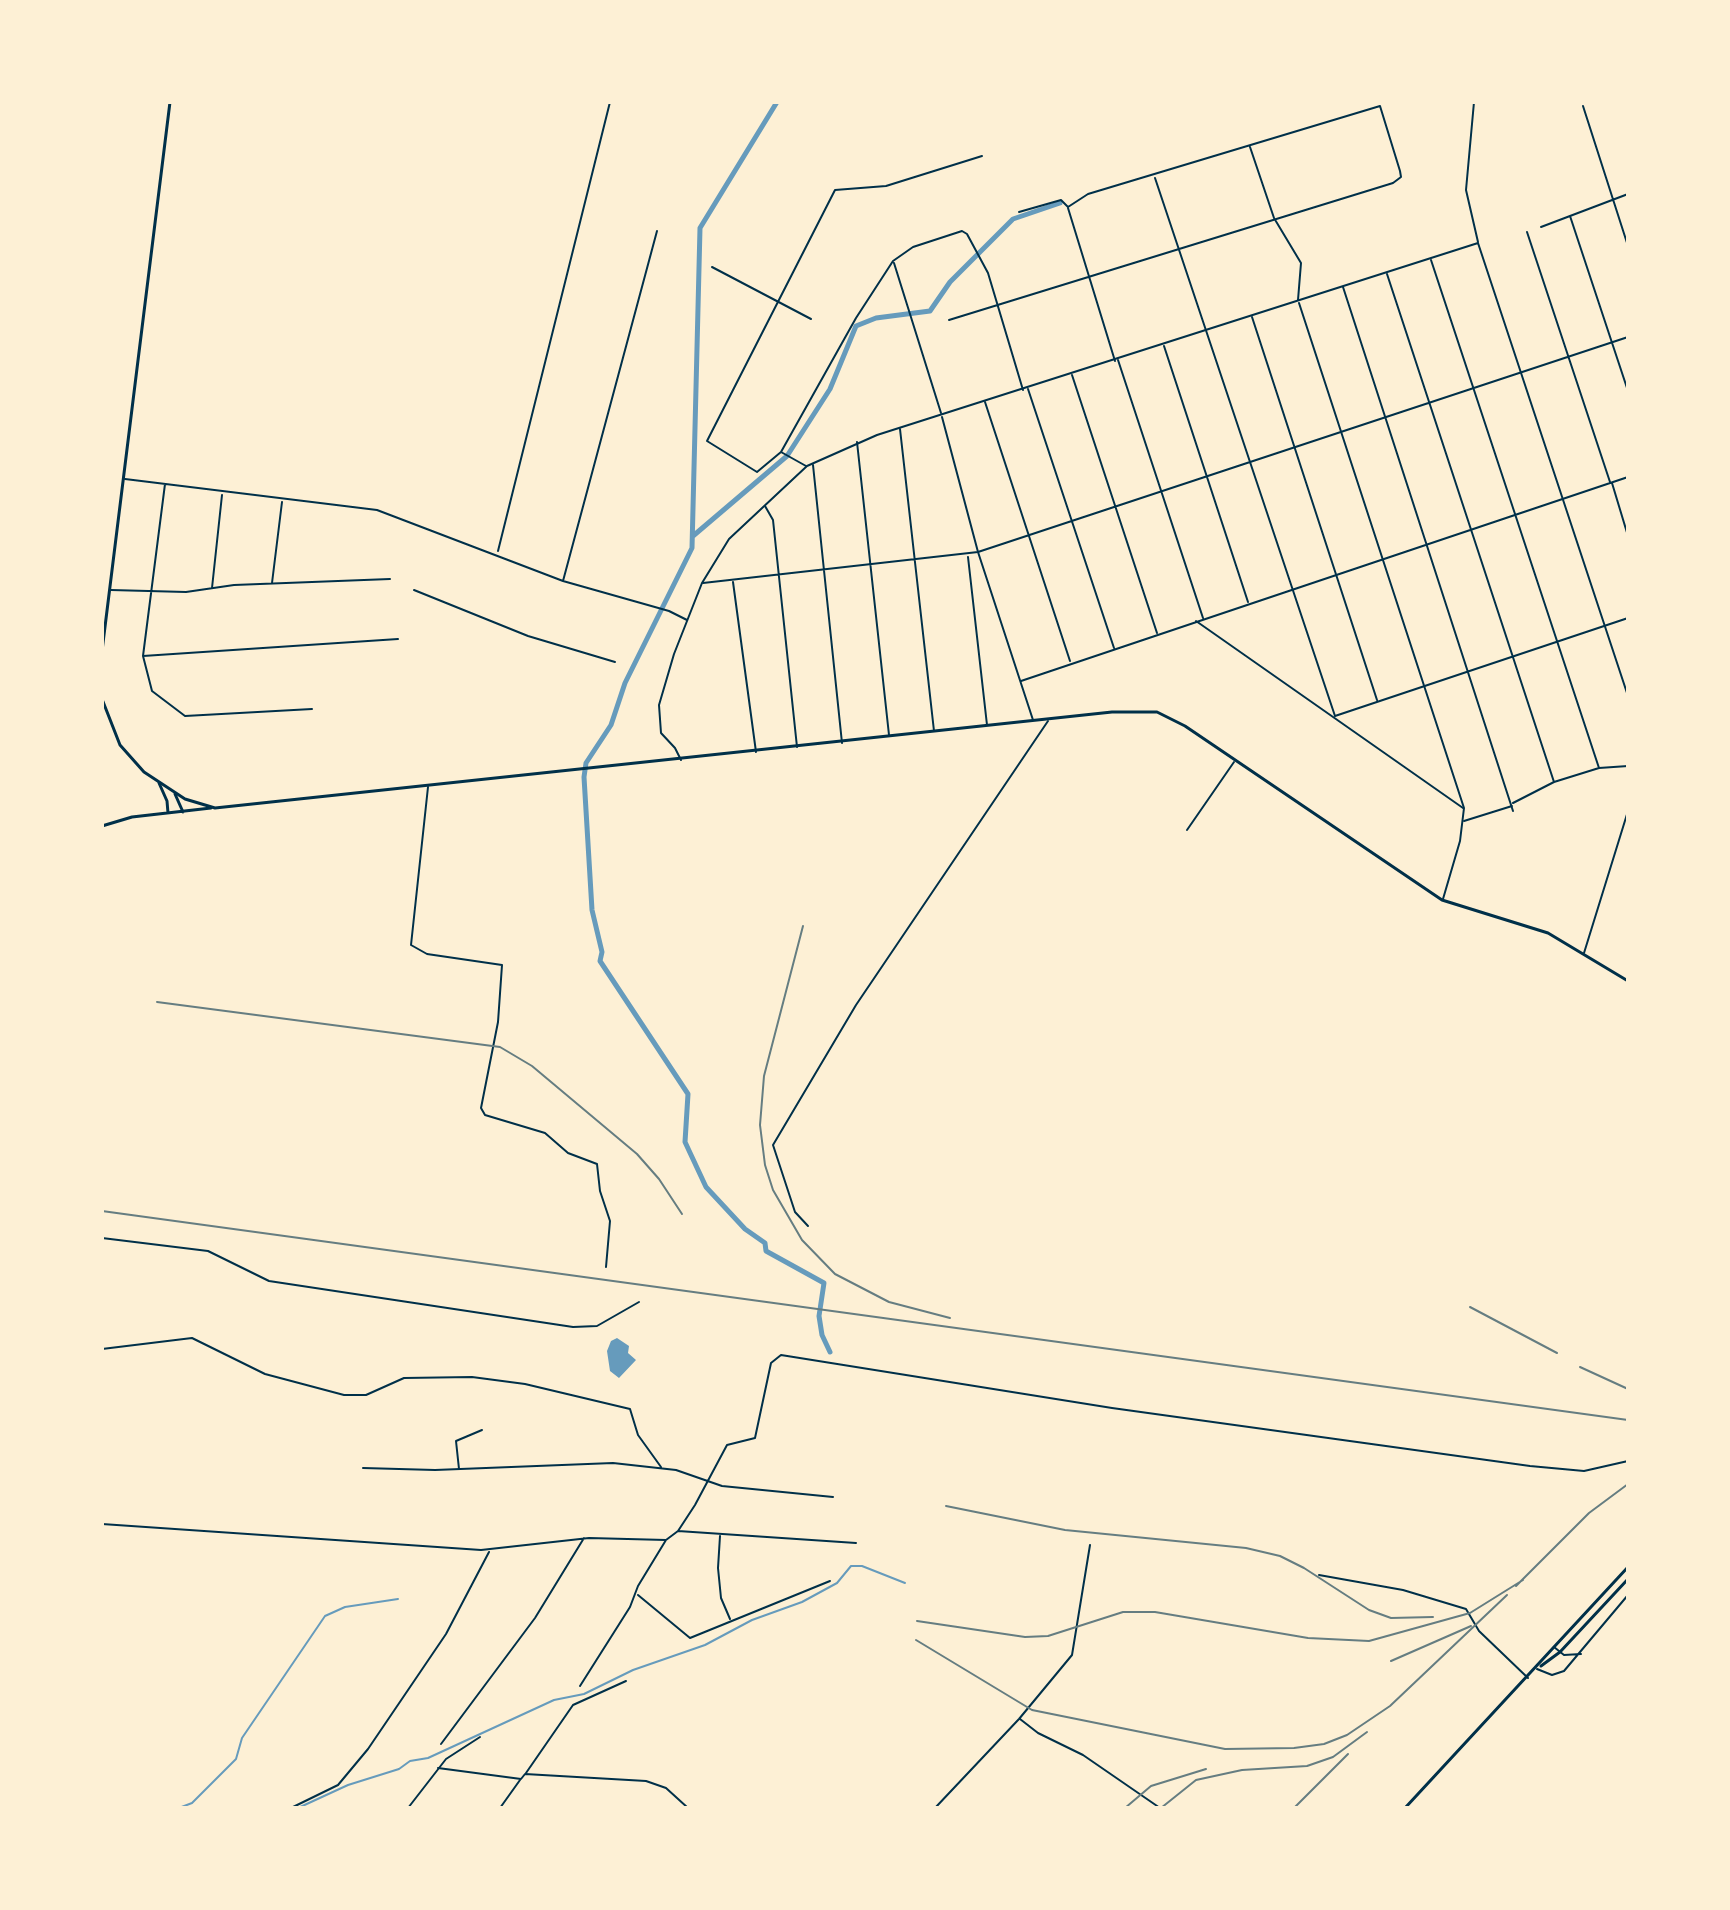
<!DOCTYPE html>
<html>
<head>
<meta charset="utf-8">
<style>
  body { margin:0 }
  #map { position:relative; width:1730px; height:1910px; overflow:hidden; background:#fdf0d5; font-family:"Nunito Sans",sans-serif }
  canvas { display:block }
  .frame { position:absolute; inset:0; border:104px solid #fdf0d5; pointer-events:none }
</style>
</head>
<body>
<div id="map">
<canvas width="1730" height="1910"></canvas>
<div class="frame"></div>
</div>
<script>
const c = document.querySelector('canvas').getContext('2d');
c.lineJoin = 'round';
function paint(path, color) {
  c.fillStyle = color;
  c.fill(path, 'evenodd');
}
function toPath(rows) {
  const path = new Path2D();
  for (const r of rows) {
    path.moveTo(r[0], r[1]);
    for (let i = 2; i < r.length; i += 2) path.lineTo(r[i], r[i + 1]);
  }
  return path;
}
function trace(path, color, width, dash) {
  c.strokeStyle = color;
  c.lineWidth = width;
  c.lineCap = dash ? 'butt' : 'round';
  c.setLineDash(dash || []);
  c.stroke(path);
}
const water = toPath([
  [617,1338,629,1346,628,1353,636,1360,619,1378,610,1371,607,1351,611,1341]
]);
const stream = toPath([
  [179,1808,192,1803,236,1759,242,1738,325,1616,345,1607,398,1599],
  [298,1808,348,1785,399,1769,410,1761,428,1758,554,1700,584,1694,633,1670,705,1645,752,1620,802,1602,837,1583,851,1566,862,1566,905,1583]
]);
const canal = toPath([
  [777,102,700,228,692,548,625,683,611,725,586,763,584,777,592,910,602,952,600,961,688,1094,685,1142,706,1187,745,1229,765,1243,766,1251,824,1283,819,1316,822,1335,830,1352],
  [693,536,787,456,830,389,856,326,876,318,930,311,950,282,1013,219,1060,203]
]);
const minor = toPath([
  [1474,102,1466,190,1478,242],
  [1583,106,1628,246],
  [1250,147,1274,218,1301,263,1298,300],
  [1155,178,1335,716,1628,618],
  [1068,208,1115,361],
  [1570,216,1628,391],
  [1541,227,1628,194],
  [1527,232,1610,482],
  [1431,260,1599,768],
  [894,263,941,413],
  [712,267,811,319],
  [1387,274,1554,782],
  [1343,287,1513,811],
  [1252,317,1377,700],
  [949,320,1393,183,1401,177,1400,171,1380,106,1088,194,1068,207,1061,200,1019,212],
  [1164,346,1248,602],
  [1118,360,1203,618],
  [1072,375,1157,633],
  [1028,389,1114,648],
  [985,402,1070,661],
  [900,429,934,731],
  [857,442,889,735],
  [781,452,757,472,707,441,835,190,886,186,982,156],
  [813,465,842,743],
  [806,466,781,452,856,318,893,261,913,247,962,231,967,234,988,273,1023,390],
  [125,479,377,510,563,581,669,611,687,620],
  [1612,483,1628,536],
  [165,484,143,656,152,691,185,716,312,709],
  [765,506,773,520,797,747],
  [498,551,610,102],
  [968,557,987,725],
  [563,581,657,231],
  [733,582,756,752],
  [272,583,282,502],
  [703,583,978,552,1628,337],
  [212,588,222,495],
  [111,590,186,592,234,585,390,579],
  [414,590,528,636,615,662],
  [1196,621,1463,808],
  [143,656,398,639],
  [1021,681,1628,477],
  [428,787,411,945,427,954,502,965,498,1022,481,1108,485,1115,545,1133,568,1153,597,1164,600,1191,610,1221,606,1267],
  [1513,803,1554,782,1599,768,1628,766],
  [1464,821,1512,806],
  [1187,830,1234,762],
  [808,1226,795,1212,773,1145,856,1005,1048,721],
  [102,1238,208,1251,269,1281,573,1327,597,1326,639,1302],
  [102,1349,192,1338,265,1374,344,1395,366,1395,404,1378,472,1377,525,1384,630,1409,638,1435,661,1467],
  [363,1468,435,1470,613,1463,676,1470,722,1486,833,1497],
  [459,1469,456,1441,482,1430],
  [102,1524,481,1550,589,1538,666,1540],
  [678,1531,856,1543],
  [720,1536,718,1568,721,1598,730,1619],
  [1319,1575,1403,1590,1466,1609,1479,1631,1528,1678],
  [638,1595,690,1638,830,1581],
  [1554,1647,1564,1655,1581,1654],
  [1537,1669,1552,1675,1564,1671,1628,1595],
  [580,1686,630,1607,638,1586,666,1540,678,1531,695,1505,727,1445,755,1438,771,1363,781,1355,1112,1408,1530,1466,1584,1471,1628,1461],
  [1020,1719,1038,1733,1083,1755,1160,1808],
  [441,1744,535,1618,584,1538],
  [526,1773,573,1705,626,1681],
  [305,1807,305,1808],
  [291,1808,338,1785,368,1749,446,1634,489,1552],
  [408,1808,446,1759,480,1737],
  [500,1808,520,1780],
  [935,1808,1019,1719,1072,1655,1090,1545]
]);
const tertiary = toPath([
  [1299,303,1464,808,1460,841,1443,899],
  [942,417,978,552,1033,720],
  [681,760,675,748,661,733,659,705,674,654,702,583,729,539,807,466,877,435,1478,243,1628,696],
  [1584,953,1628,811],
  [438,1768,521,1779,525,1774,646,1781,666,1788,688,1808]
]);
const secondary = toPath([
  [159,783,167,801,168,813],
  [175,794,183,812],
  [102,826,132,817,211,808]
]);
const primary = toPath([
  [102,651,170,102],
  [102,699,120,745,144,772,185,799,215,808,1112,712,1157,712,1185,726,1442,900,1548,933,1628,981],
  [1541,1666,1560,1652,1628,1579],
  [1405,1808,1628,1567]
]);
const rail = toPath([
  [803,926,764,1076,760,1125,765,1165,773,1190,802,1240,835,1274,889,1302,950,1318],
  [157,1002,500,1047,532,1066,637,1154,659,1179,682,1214],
  [102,1211,1628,1420],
  [1470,1307,1557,1353],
  [1580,1367,1628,1389],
  [946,1506,1065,1530,1246,1548,1280,1556,1304,1568,1369,1610,1391,1618,1433,1617],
  [1516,1586,1589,1513,1628,1484],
  [917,1621,1025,1637,1048,1636,1123,1612,1155,1612,1308,1638,1369,1641,1470,1613,1523,1580],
  [916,1640,1032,1710,1225,1749,1294,1748,1324,1744,1347,1735,1390,1706,1507,1595],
  [1391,1661,1471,1626],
  [1125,1808,1151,1786,1206,1769],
  [1161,1808,1196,1780,1242,1770,1307,1766,1333,1757,1367,1732],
  [1294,1808,1348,1754]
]);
paint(water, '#669bbc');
trace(stream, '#669bbc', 2);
trace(canal, '#669bbc', 5);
trace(minor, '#003049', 2);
trace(tertiary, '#003049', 2);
trace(secondary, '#003049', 3);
trace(primary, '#003049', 3);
trace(rail, '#657d81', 2);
</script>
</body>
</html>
